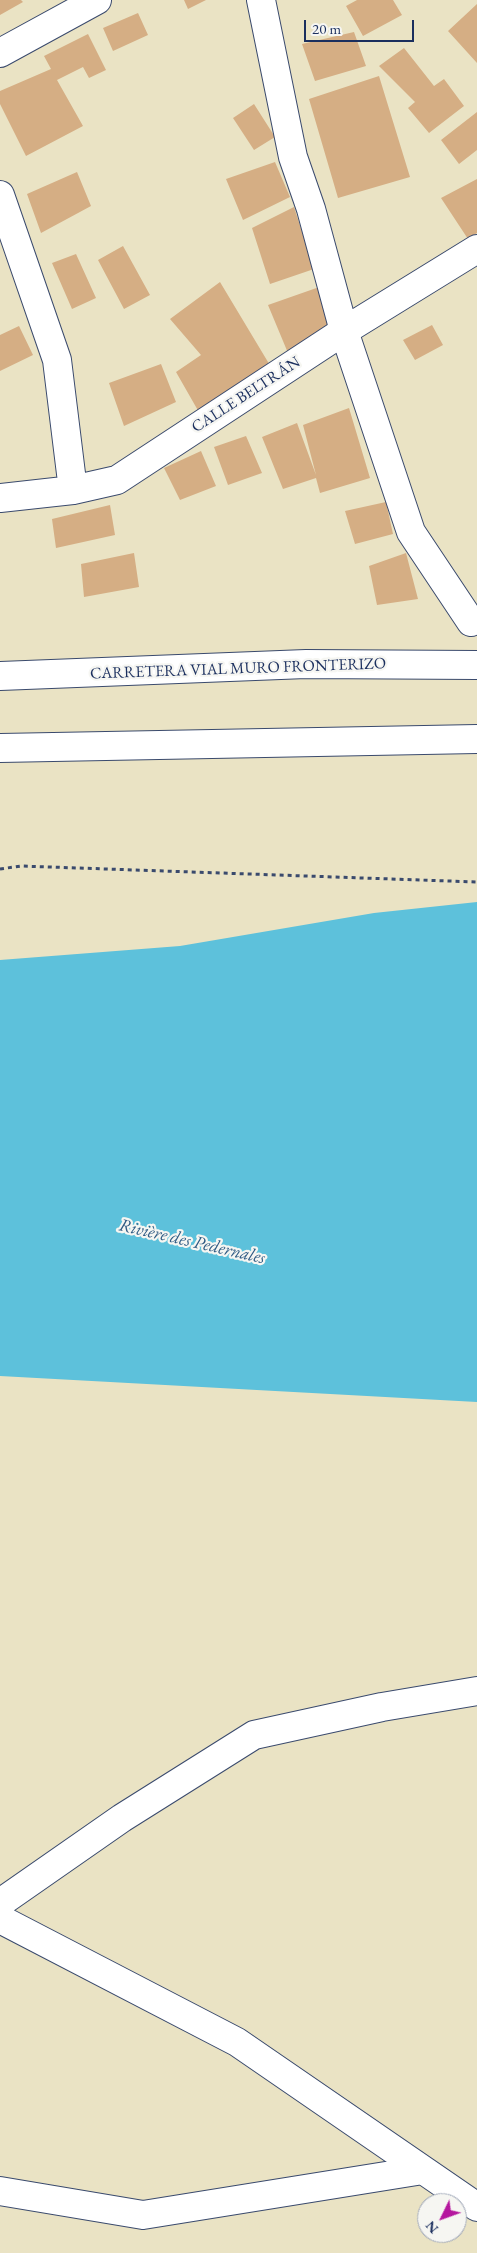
<!DOCTYPE html>
<html>
<head>
<meta charset="utf-8">
<style>
  body { margin:0 }
  #map { position:relative; width:477px; height:2253px; overflow:hidden; background:#eae3c4; font-family:"EB Garamond",serif }
  canvas { display:block }
  .north { position:absolute; left:417px; top:2193px; width:50px; height:50px; box-sizing:border-box; background:#f6f6f2; border:1px solid #9ea6b7; border-radius:50%; rotate:228deg; font-size:14px; font-weight:700; line-height:20px; text-align:center; color:#1b2f5e }
  .north::after { content:''; display:block; margin:auto; width:18px; height:22px; background:#b5179e; clip-path:polygon(50% 0,100% 100%,50% 72%,0 100%) }
  .scale { position:absolute; left:304px; top:20px; width:110px; height:22px; box-sizing:border-box; border:2px solid #1b2f5e; border-top:0; padding-left:6px; font-size:15px; line-height:18px; white-space:nowrap; color:#1b2f5e; -webkit-text-stroke:4px #f6f6f2; paint-order:stroke }
</style>
</head>
<body>
<div id="map">
<canvas width="477" height="2253"></canvas>
<div class="north">N</div>
<div class="scale">20 m</div>
</div>
<script>
const c = document.querySelector('canvas').getContext('2d');
c.lineJoin = 'round';
function paint(path, color) {
  c.fillStyle = color;
  c.fill(path, 'evenodd');
}
function toPath(rows) {
  const path = new Path2D();
  for (const r of rows) {
    path.moveTo(r[0], r[1]);
    for (let i = 2; i < r.length; i += 2) path.lineTo(r[i], r[i + 1]);
  }
  return path;
}
function trace(path, color, width, dash) {
  c.strokeStyle = color;
  c.lineWidth = width;
  c.lineCap = dash ? 'butt' : 'round';
  c.setLineDash(dash || []);
  c.stroke(path);
}
function write(font, color, halo, rows, align = 'center') {
  c.font = font + ' "EB Garamond",serif';
  c.lineWidth = 4.5;
  c.setLineDash([]);
  c.textBaseline = 'middle';
  c.strokeStyle = halo;
  c.fillStyle = color;
  for (const [text, x, y, turn = 0] of rows) {
    c.save();
    c.translate(x, y);
    c.rotate((+turn || 0) * Math.PI / 180);
    c.textAlign = isNaN(turn) ? turn : align;
    if (halo) c.strokeText(text, 0, 0);
    c.fillText(text, 0, 0);
    c.restore();
  }
}
const water = toPath([
  [477,902,477,1402,0,1376,0,960,180,946,374,913]
]);
const building = toPath([
  [0,0,21,0,23,2,0,15],
  [184,0,206,0,188,9],
  [357,0,393,0,402,15,363,36,346,6],
  [477,4,477,63,448,31],
  [138,13,148,35,113,51,103,28],
  [354,32,366,66,315,81,302,44],
  [88,34,106,70,89,78,83,67,57,80,83,126,26,156,0,104,0,91,51,69,44,56],
  [404,48,434,86,444,79,464,106,429,133,408,108,415,102,379,66],
  [379,76,410,177,338,198,309,99],
  [254,104,275,137,254,150,233,118],
  [477,112,477,150,459,164,441,140],
  [275,162,290,197,243,220,226,179],
  [77,172,91,206,41,233,27,194],
  [477,179,477,233,468,239,441,198],
  [294,207,314,269,270,284,252,228],
  [123,246,150,295,124,309,98,260],
  [76,254,96,298,72,309,52,263],
  [220,282,271,367,200,414,176,372,201,355,170,319],
  [325,285,334,328,288,353,268,305],
  [432,325,443,345,415,360,403,340],
  [19,326,33,355,0,371,0,335],
  [161,364,176,402,124,426,109,383],
  [349,408,370,478,320,493,316,478,283,489,262,437,297,423,316,475,303,425],
  [246,436,262,473,228,485,214,447],
  [201,451,216,486,180,500,164,468],
  [386,502,393,534,355,544,345,511],
  [110,505,115,535,56,548,52,519],
  [134,553,139,587,84,597,81,564],
  [406,553,418,599,377,605,369,566]
]);
const path = toPath([
  [0,869,21,866,477,882]
]);
const minor = toPath([
  [0,195,57,360,73,490],
  [0,498,73,490,117,480,344,331,411,532,471,622],
  [0,1903,122,1818,254,1735,382,1707,477,1691],
  [0,1919,237,2042,477,2207],
  [0,2191,143,2215,423,2170]
]);
const tertiary = toPath([
  [0,676,306,664,477,665],
  [0,748,477,739]
]);
const secondary = toPath([
  [261,0,293,157,311,209,344,331,477,249],
  [0,53,97,0]
]);
const streetNames = [
  ["CALLE BELTRÁN",246,395,-33],
  ["CARRETERA VIAL MURO FRONTERIZO",238,669,-2]
];
const waterNames = [
  ["Rivière des Pedernales",192,1242,13]
];
paint(water, '#5dc1db');
paint(building, '#d5ae84');
trace(minor, '#3a4a6d', 30);
trace(tertiary, '#3a4a6d', 30);
trace(secondary, '#3a4a6d', 30);
trace(path, '#3a4a6d', 3, [4, 4]);
trace(minor, '#fff', 28);
trace(tertiary, '#fff', 28);
trace(secondary, '#fff', 28);
write('16px', '#1b2f5e', '#f6f6f2', streetNames);
write('italic 18px', '#2f5b84', '#f6f6f2', waterNames);
</script>
</body>
</html>
